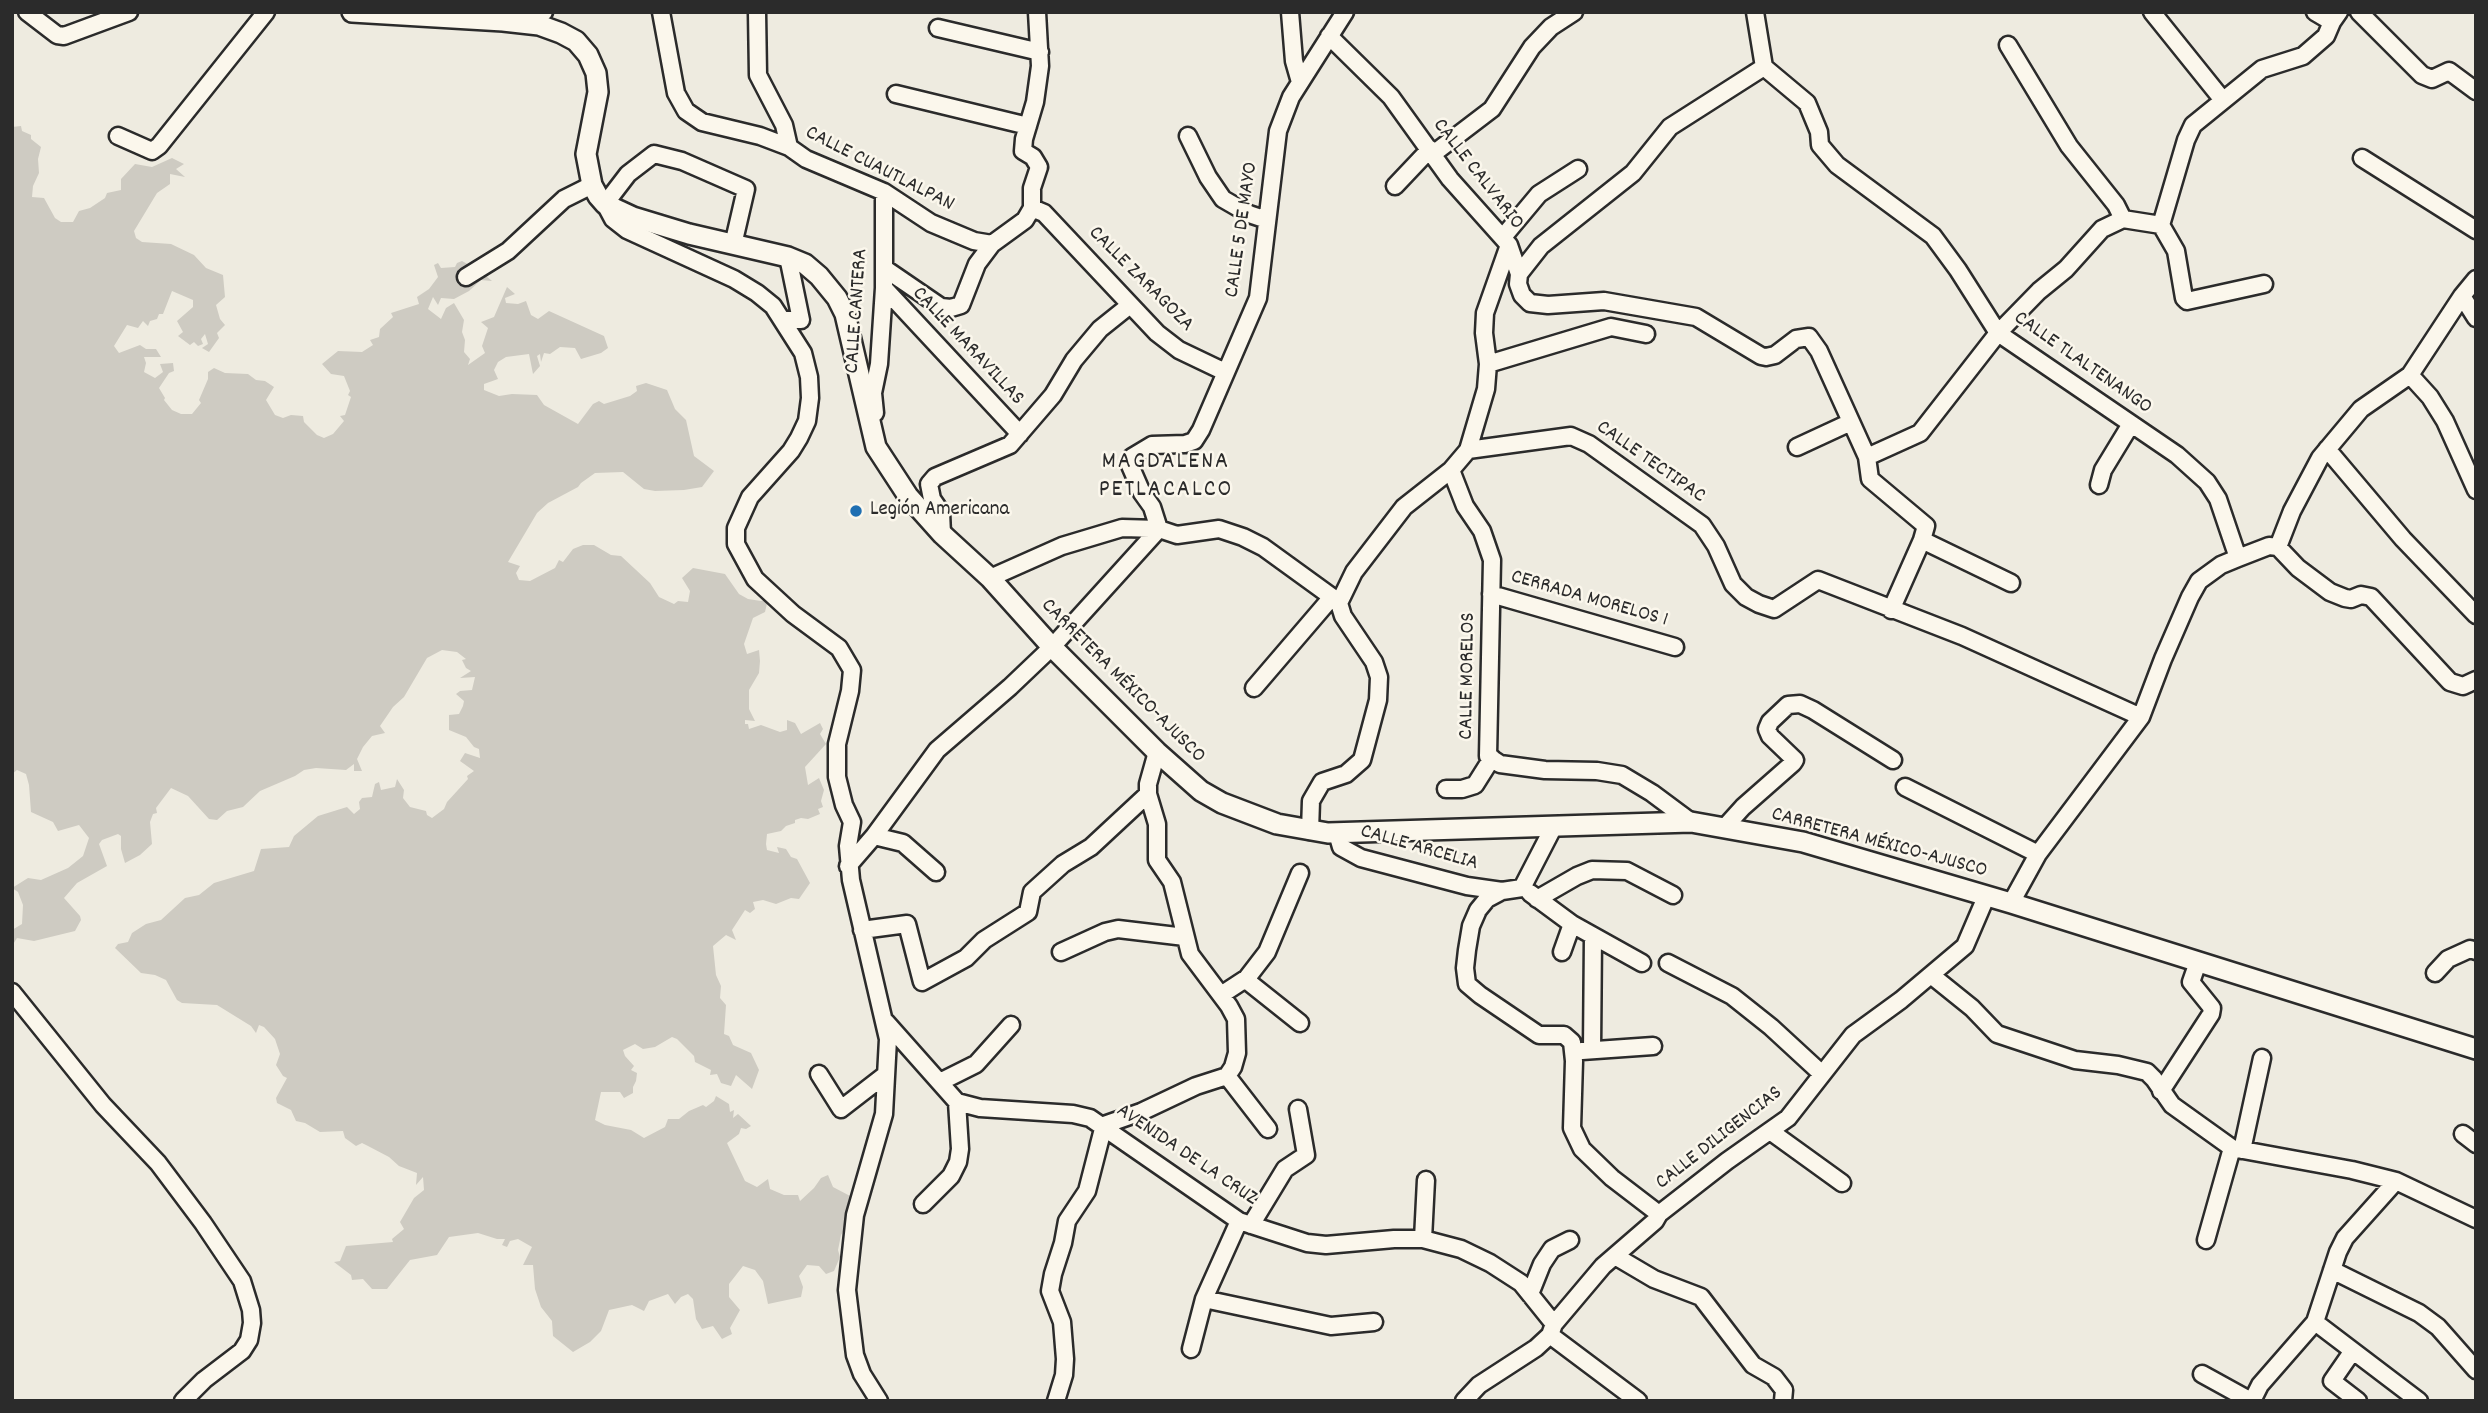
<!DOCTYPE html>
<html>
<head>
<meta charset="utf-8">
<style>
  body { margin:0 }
  #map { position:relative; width:2488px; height:1413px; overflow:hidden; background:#eeebe0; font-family:Dekko,sans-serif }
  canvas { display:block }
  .frame { position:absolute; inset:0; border:14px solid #2b2b2b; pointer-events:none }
</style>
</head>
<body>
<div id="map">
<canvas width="2488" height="1413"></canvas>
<div class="frame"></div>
</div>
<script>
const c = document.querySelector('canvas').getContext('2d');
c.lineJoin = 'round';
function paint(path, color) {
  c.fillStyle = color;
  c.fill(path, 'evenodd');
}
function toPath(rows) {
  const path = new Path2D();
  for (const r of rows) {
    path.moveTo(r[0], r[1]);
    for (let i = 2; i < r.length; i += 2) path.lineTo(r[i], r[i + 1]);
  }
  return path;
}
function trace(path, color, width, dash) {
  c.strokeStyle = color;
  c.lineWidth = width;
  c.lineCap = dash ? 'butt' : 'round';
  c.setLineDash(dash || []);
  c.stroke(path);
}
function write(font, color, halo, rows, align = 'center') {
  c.font = font + ' Dekko,sans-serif';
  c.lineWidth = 5;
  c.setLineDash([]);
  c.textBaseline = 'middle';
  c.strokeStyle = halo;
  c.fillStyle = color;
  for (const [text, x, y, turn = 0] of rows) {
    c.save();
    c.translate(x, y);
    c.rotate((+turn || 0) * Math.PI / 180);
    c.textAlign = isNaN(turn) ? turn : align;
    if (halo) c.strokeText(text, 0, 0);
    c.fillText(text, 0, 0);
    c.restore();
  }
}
const green = toPath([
  [21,126,22,131,31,135,31,139,41,147,38,159,39,173,33,186,32,197,44,198,55,218,61,222,73,222,79,211,90,208,105,198,107,193,121,190,121,179,135,164,152,167,172,158,184,164,176,169,185,177,170,174,170,184,157,193,134,231,136,238,142,242,171,244,194,255,206,268,223,275,225,297,216,305,220,319,225,325,217,333,219,338,209,352,202,348,208,344,205,334,201,339,203,344,198,346,194,342,190,345,178,336,183,332,177,321,193,307,193,300,172,291,163,314,159,314,157,319,150,321,148,326,143,321,138,328,127,325,114,346,119,353,140,345,146,349,156,349,161,357,144,357,146,363,144,372,155,378,163,372,160,364,173,363,174,371,169,373,159,388,165,398,164,400,172,410,181,414,192,414,201,403,199,400,208,379,208,372,214,368,225,373,248,374,256,380,265,381,274,387,266,400,275,415,283,418,291,415,303,416,304,422,317,435,324,438,333,434,344,421,340,416,345,415,351,397,348,395,350,391,344,376,331,374,322,364,338,351,362,352,373,345,370,340,379,337,380,329,393,317,391,313,419,304,417,297,429,289,438,277,434,265,438,263,441,268,455,267,457,263,462,261,480,271,492,281,481,280,469,291,454,299,441,298,438,305,433,297,428,309,441,319,446,308,454,303,464,320,462,332,465,340,464,352,470,359,468,365,485,353,482,346,488,328,481,322,494,317,507,287,515,294,505,298,506,303,518,304,526,301,531,315,538,319,549,311,604,336,608,348,601,353,581,359,575,348,560,347,550,354,544,353,541,362,540,354,537,356,540,366,533,374,529,354,506,357,498,362,494,370,498,379,484,384,484,390,499,396,512,394,537,395,544,405,578,424,593,404,599,401,604,404,630,396,637,391,636,386,646,383,667,390,675,409,686,420,694,456,714,471,702,487,684,490,655,491,644,489,623,472,595,473,581,483,578,487,548,503,537,513,508,562,520,566,516,573,519,580,530,581,555,568,559,560,563,562,573,549,583,545,594,545,611,555,621,556,650,583,659,597,674,604,678,601,688,602,690,591,682,578,693,568,725,574,739,594,748,599,761,601,768,599,765,612,753,618,744,644,747,654,759,650,760,661,759,673,749,690,749,709,755,721,745,720,745,724,748,724,749,729,761,725,780,732,787,730,787,720,795,723,801,734,820,723,823,729,820,734,826,744,805,767,808,785,819,778,824,790,821,801,823,807,818,809,820,814,808,819,801,818,795,820,795,823,786,826,781,831,767,834,766,844,767,850,779,853,777,847,786,849,791,857,797,859,810,883,799,899,791,898,776,904,763,900,753,902,755,909,750,913,745,910,732,930,736,940,726,935,713,946,716,975,721,986,720,998,726,1005,724,1034,729,1036,733,1045,751,1053,759,1070,752,1089,736,1075,731,1086,721,1083,717,1074,710,1075,711,1070,695,1062,694,1056,677,1039,672,1037,655,1047,643,1049,635,1044,623,1050,625,1056,634,1066,631,1070,637,1073,636,1081,633,1087,633,1093,624,1098,620,1092,601,1092,595,1120,605,1125,631,1130,644,1138,665,1127,668,1119,679,1119,689,1111,703,1105,706,1107,714,1101,716,1096,729,1104,730,1112,734,1110,733,1118,738,1114,751,1126,746,1129,741,1128,739,1134,727,1143,745,1181,757,1187,768,1179,770,1189,784,1195,798,1195,800,1201,814,1188,821,1178,828,1175,833,1187,852,1197,846,1227,841,1235,838,1250,840,1257,834,1271,826,1274,819,1266,807,1265,799,1276,803,1287,801,1297,768,1304,763,1281,755,1270,743,1266,729,1284,729,1297,740,1310,730,1328,732,1334,722,1339,713,1326,702,1329,696,1319,693,1299,688,1294,681,1297,675,1304,668,1294,649,1301,644,1311,632,1305,609,1310,601,1331,590,1342,573,1352,553,1336,552,1321,541,1307,535,1289,533,1265,523,1265,532,1247,518,1239,510,1241,507,1247,502,1245,505,1239,497,1239,478,1233,449,1237,437,1255,410,1260,387,1289,372,1289,363,1279,352,1280,351,1275,334,1262,340,1261,346,1246,393,1242,392,1239,404,1229,400,1222,414,1198,424,1190,423,1177,416,1185,417,1173,399,1166,389,1157,368,1146,362,1143,356,1146,345,1138,343,1131,320,1132,305,1123,296,1121,291,1110,277,1103,276,1098,287,1078,283,1076,276,1065,280,1054,275,1039,264,1027,259,1025,256,1033,251,1026,217,1005,182,1003,177,1000,166,980,155,975,141,973,115,948,118,944,128,942,132,933,146,924,161,920,185,898,199,895,214,883,254,871,261,849,289,847,294,836,318,816,347,807,354,814,360,809,359,802,362,798,372,797,375,784,379,782,381,790,395,787,397,779,404,790,403,798,410,807,426,811,427,815,432,818,444,809,447,802,468,779,467,776,474,771,460,761,465,753,480,758,479,749,474,747,466,737,449,730,449,715,459,714,463,706,464,701,456,694,460,691,472,690,475,677,460,678,471,671,466,668,462,660,466,659,457,652,442,650,427,658,404,697,393,707,380,726,385,733,372,736,363,747,357,759,362,771,354,771,354,764,346,770,316,768,304,770,295,776,260,791,243,807,227,811,217,820,209,819,188,796,171,788,156,808,157,813,153,814,150,822,152,844,140,855,125,863,121,849,121,836,118,834,102,840,99,844,107,866,77,883,64,898,80,916,81,920,75,931,34,941,17,938,12,946,12,930,22,924,23,905,18,892,12,888,28,878,41,880,68,868,83,856,89,838,79,825,58,831,53,822,31,812,29,785,26,774,17,770,12,774,12,127]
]);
const minor = toPath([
  [27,12,57,35,64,36,129,12],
  [661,12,676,93,686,111,702,122,760,136,789,147,806,159,884,192,931,223,974,241,992,244],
  [757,12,758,75,784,125,789,147],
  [1290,12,1294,61,1300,82],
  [1755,12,1764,67,1807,103,1819,132,1820,145,1837,165,1933,236,1958,270,1998,333,2177,455,2207,482,2218,499,2238,558],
  [2152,12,2222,99],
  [2315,12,2332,22,2339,12],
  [2359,12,2422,75,2432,79,2449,71,2476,91],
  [512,19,544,12],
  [938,28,1040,52],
  [1329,36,1391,97,1450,179,1509,245,1519,274,1518,284,1522,295,1530,303,1548,305,1604,301,1696,317,1761,356,1766,357,1775,355,1796,339,1809,337,1819,351,1867,457,1870,479,1926,526,1922,540,1891,610],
  [2008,45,2069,146,2116,205,2123,219],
  [896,94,1028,126],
  [118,136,152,151,159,146,266,12],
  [1188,136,1208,177,1223,199,1249,214,1267,220],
  [1433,154,1492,109,1532,47,1551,27,1574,12],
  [2362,158,2476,230],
  [1395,186,1430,149],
  [1032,208,1044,213,1157,333,1179,350,1225,372],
  [1032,208,1032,188,1039,167,1033,157,1023,151,1024,139,1035,102,1040,66,1037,12],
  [2161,225,2176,251,2184,298,2187,301,2264,284],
  [1503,237,1539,194,1578,169],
  [733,245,746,189,682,161,654,154,628,174,605,204,613,219,627,230,734,279,757,293,773,306,803,353,809,377,810,398,807,421,799,438,791,451,750,497,736,528,736,544,755,579,793,614,839,648,852,670,850,691,837,744,837,777,844,805,852,822,848,846,851,880,888,1039,884,1114,855,1215,847,1290,855,1355,862,1374,879,1401],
  [884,268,941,307,951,308,961,305,977,264,992,244,1025,220,1032,208],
  [1519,274,1541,246,1633,173,1670,127,1764,67],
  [466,277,508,251,564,199,592,185],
  [884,288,1020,434],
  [2462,296,2476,318],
  [784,320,801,320,788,257],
  [1488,364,1611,327,1646,334],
  [2410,375,2430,397,2445,421,2476,490],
  [875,413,873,393,879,364,884,288,884,192],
  [1797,447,1851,422],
  [2327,449,2403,539,2476,615],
  [1468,450,1486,389,1488,364,1484,333,1485,313,1509,245],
  [1867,457,1920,433,1998,333,2039,291,2066,269,2102,229,2123,219,2161,225,2186,140,2193,125,2262,69,2303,56,2326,36,2332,22],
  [1451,470,1465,506,1482,531,1492,560,1488,756,1500,764,1545,770,1597,771,1622,775,1652,793,1691,822],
  [2099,485,2103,470,2131,424],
  [1159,529,1152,507,1142,493,1129,463,1132,457,1152,445,1185,444,1194,441,1201,430,1258,298,1278,131,1291,97,1345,12],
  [942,534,941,512,932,499,929,484,935,477,1010,445,1053,395,1074,360,1100,329,1130,305],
  [1922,540,2011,583],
  [2278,547,2292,511,2320,458,2361,409,2410,375,2462,296,2476,279],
  [2278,547,2298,568,2330,592,2345,598,2351,599,2361,595,2371,597,2450,682,2463,686,2476,680],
  [990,578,1062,546,1122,528,1159,529,1177,535,1219,529,1243,537,1263,547,1332,597,1339,603,1343,616,1374,662,1379,677,1378,700,1362,760,1346,774,1322,782,1311,801,1310,831],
  [1491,594,1675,647],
  [1339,603,1354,572,1404,507,1451,470,1468,450,1571,436,1589,444,1702,525,1716,546,1733,584,1746,597,1759,604,1774,609,1818,580,1962,636,2141,717],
  [1254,688,1332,597],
  [1905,787,2038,854],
  [1446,789,1462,789,1475,785,1492,758],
  [1724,828,1743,807,1793,763,1795,760,1770,736,1767,729,1770,722,1788,705,1800,704,1813,710,1893,760],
  [1337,833,1341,847,1361,858,1467,886,1502,891],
  [874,836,903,843,936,872],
  [848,866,874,836,937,750,1010,687,1052,647,1159,529],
  [1522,888,1502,891,1487,899,1478,910,1471,926,1467,950,1465,968,1467,984,1480,995,1539,1035,1564,1035,1572,1042,1574,1061,1572,1128,1582,1149,1612,1178,1659,1214],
  [1522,888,1553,828],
  [1530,893,1572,924,1642,963],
  [1537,899,1577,876,1592,870,1627,871,1673,895],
  [2011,903,2038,854,2141,717,2163,659,2190,597,2199,581,2221,565,2238,558,2269,546,2278,547],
  [862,930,907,924,922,982,966,958,984,940,1028,912,1032,892,1063,864,1091,847,1148,794],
  [1061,952,1105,932,1118,929,1185,937],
  [1562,952,1572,924],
  [1668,963,1732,996,1771,1027,1822,1074],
  [2435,973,2448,959,2470,949,2476,951],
  [1931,975,1972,1008,1997,1034,2075,1060,2118,1065,2147,1072,2154,1079,2172,1105,2232,1148,2352,1170,2396,1181,2476,1219],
  [1247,978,1251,984,1300,1023],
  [12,992,103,1105,158,1163,203,1223,242,1281,251,1310,252,1323,249,1340,242,1351,204,1380,183,1401],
  [1221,995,1247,978,1267,952,1300,873],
  [886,1022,957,1102,980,1108,1073,1114,1090,1118,1239,1221,1307,1243,1326,1245,1394,1239,1423,1239,1461,1249,1490,1263,1521,1283,1554,1324],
  [1592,1050,1593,936],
  [1582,1051,1653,1046],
  [819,1074,841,1109,885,1075],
  [1227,1076,1268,1129],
  [940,1082,976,1064,1011,1025],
  [2161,1091,2211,1014,2212,1008,2191,982,2198,962],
  [1770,1131,1842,1183],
  [2463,1134,2476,1144],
  [2242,1150,2262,1058],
  [923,1204,951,1176,958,1162,960,1149,957,1102],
  [1251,1225,1285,1169,1306,1155,1298,1109],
  [1423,1239,1426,1180],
  [2206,1240,2232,1148],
  [1615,1256,1654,1279,1701,1297,1753,1365,1774,1377,1784,1390,1783,1401],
  [2332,1270,2419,1313,2438,1327,2476,1370],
  [1530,1294,1542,1264,1552,1249,1570,1240],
  [1204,1299,1331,1326,1374,1322],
  [2315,1322,2419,1401],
  [1550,1335,1638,1401],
  [1191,1349,1204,1299,1239,1221],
  [2352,1352,2332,1381,2358,1401],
  [2202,1374,2251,1401],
  [1056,1401,1064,1375,1065,1359,1062,1322,1050,1291,1053,1274,1063,1243,1067,1221,1087,1191,1104,1125,1141,1112,1196,1086,1227,1076,1233,1067,1237,1053,1236,1019,1229,1006,1190,954,1172,882,1157,860,1157,824,1148,794,1148,784,1157,752],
  [1464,1401,1479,1385,1536,1348,1550,1335,1554,1324,1603,1266,1655,1221,1659,1214,1727,1161,1788,1118,1853,1035,1901,1000,1965,946,1986,897],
  [2252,1401,2260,1385,2315,1322,2338,1252,2345,1238,2396,1181]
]);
const major = toPath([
  [352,12,503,21,539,25,561,33,576,41,588,55,596,73,598,92,586,154,592,185,598,196,605,204,633,217,689,234,788,257,805,264,819,276,837,298,845,314,876,447,908,496,942,534,990,578,1052,647,1157,752,1201,791,1222,803,1277,824,1328,833,1691,822,1803,842,2011,903,2476,1049]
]);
const markers = [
  [856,511,7,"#1f6fb2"]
];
const streetNames = [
  ["CALLE CUAUTLALPAN",879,170,27],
  ["CALLE CALVARIO",1477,175,52],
  ["CALLE 5 DE MAYO",1243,230,-82],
  ["CALLE ZARAGOZA",1140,280,45],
  ["CALLE CANTERA",858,311,-86],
  ["CALLE MARAVILLAS",967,347,47],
  ["CALLE TLALTENANGO",2082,364,35],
  ["CALLE TECTIPAC",1650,463,35],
  ["CERRADA MORELOS 1",1589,600,16],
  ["CALLE MORELOS",1469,676,-89],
  ["CARRETERA MÉXICO-AJUSCO",1122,682,45],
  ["CARRETERA MÉXICO-AJUSCO",1879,844,15],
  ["CALLE ARCELIA",1419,849,16],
  ["CALLE DILIGENCIAS",1720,1139,-38],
  ["AVENIDA DE LA CRUZ",1186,1156,34]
];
const poiNames = [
  ["Legión Americana",870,511]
];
const quarterNames = [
  ["MAGDALENA",1166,464],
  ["PETLACALCO",1166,492]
];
paint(green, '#cecbc2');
trace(minor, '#2b2b2b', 21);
trace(major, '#2b2b2b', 24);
trace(minor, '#fbf7ec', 16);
trace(major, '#fbf7ec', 19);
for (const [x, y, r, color] of markers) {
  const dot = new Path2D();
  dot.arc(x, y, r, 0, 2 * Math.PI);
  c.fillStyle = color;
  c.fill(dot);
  trace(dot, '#fbf7ec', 2.5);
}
write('21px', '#2b2b2b', '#fbf7ec', streetNames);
write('21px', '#2b2b2b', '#fbf7ec', poiNames, 'left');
c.letterSpacing = '2px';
write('24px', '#2b2b2b', '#fbf7ec', quarterNames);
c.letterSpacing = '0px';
</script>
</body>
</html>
